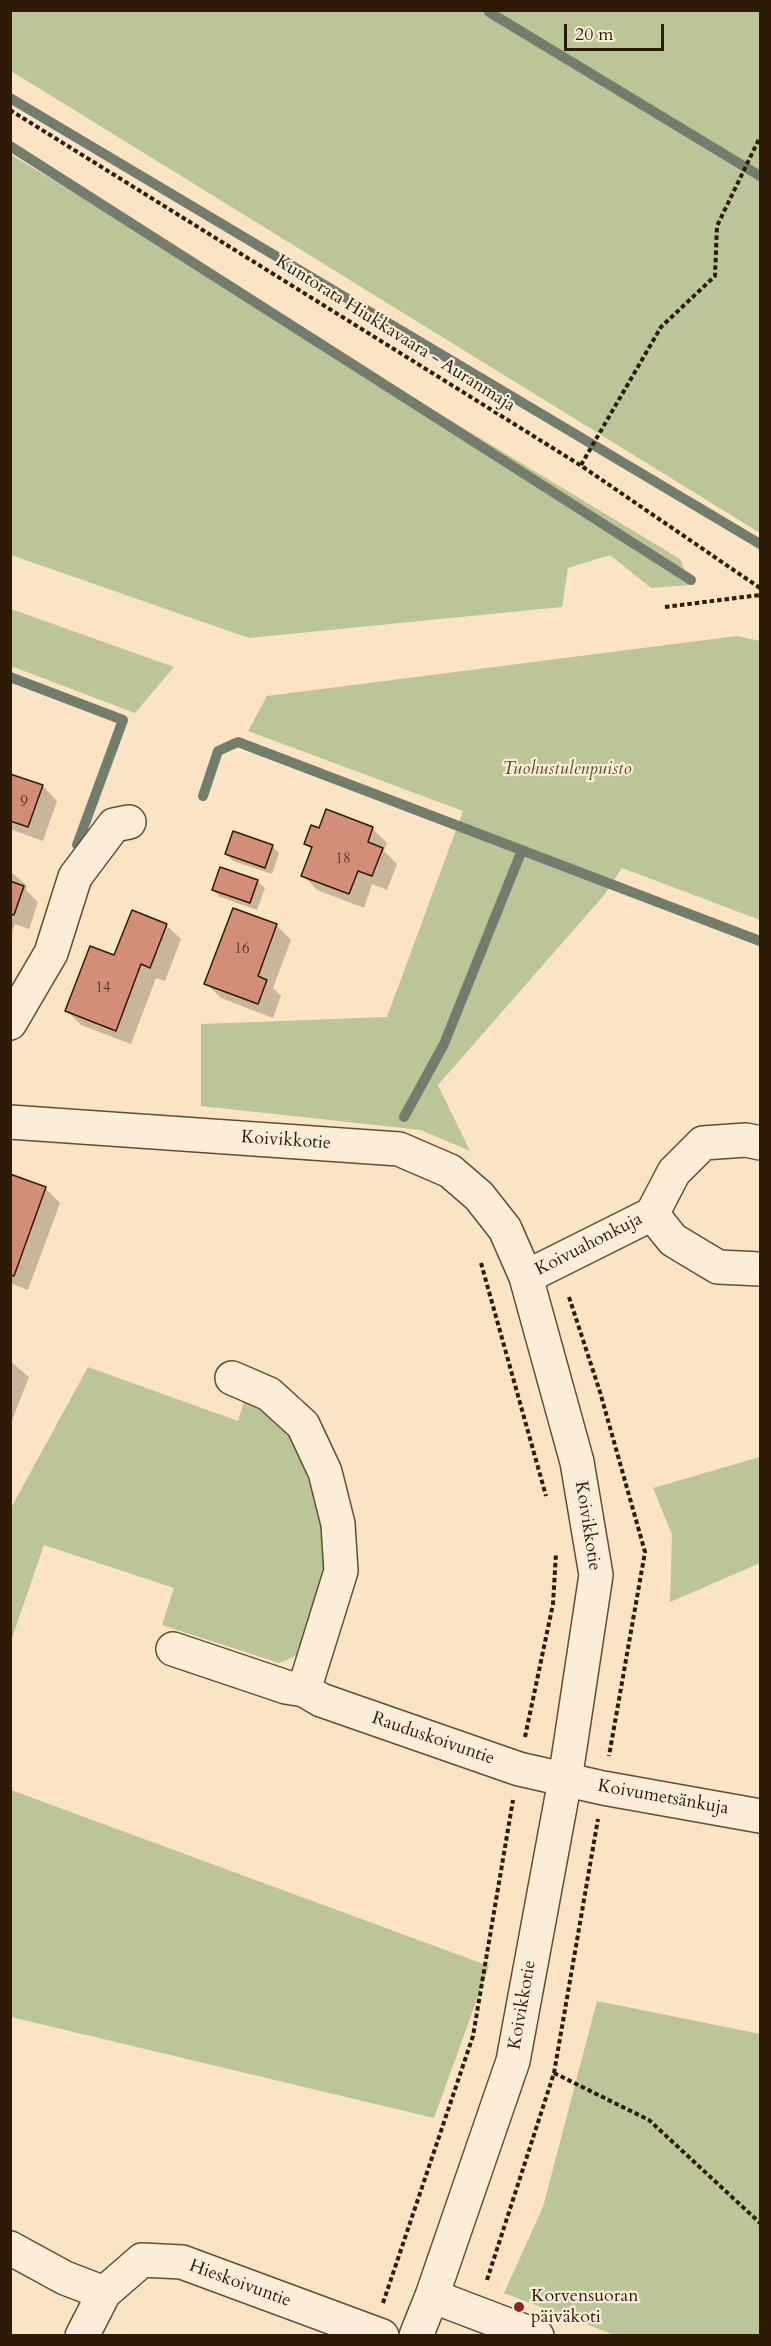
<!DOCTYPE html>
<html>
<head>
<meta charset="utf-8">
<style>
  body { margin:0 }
  #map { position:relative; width:771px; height:2346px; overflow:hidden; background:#fbe4c4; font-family:Cardo,serif }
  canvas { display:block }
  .frame { position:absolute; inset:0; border:12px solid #2e1b07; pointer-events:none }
  .scale { position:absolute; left:564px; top:24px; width:100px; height:27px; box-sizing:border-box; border:3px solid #2e1b07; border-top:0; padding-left:8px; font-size:18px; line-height:21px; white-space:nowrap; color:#2e1b07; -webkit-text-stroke:4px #fcedd9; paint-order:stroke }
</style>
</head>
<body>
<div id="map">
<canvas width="771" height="2346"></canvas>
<div class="frame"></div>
<div class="scale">20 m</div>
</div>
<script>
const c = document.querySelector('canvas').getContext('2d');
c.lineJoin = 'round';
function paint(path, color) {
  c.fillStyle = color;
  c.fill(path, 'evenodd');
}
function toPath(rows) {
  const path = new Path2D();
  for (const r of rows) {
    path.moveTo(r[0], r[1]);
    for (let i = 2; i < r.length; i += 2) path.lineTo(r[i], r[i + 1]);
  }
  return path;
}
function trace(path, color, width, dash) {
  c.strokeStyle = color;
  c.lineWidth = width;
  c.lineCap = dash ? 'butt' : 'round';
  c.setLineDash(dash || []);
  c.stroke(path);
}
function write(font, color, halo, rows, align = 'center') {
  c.font = font + ' Cardo,serif';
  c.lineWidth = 4.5;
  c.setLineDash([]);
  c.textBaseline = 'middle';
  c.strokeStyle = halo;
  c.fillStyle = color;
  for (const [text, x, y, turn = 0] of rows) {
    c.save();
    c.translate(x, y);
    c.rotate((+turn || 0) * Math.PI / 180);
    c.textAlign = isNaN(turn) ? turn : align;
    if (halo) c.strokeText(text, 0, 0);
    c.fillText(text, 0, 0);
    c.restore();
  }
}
const green = toPath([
  [10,11,760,11,760,533,11,71],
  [10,154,680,559,691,585,651,588,610,555,568,568,562,607,249,638,11,555],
  [11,609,174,667,135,713,11,666],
  [737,636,760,641,760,920,622,868,605,894,438,1085,470,1151,421,1130,201,1106,201,1024,387,1017,463,811,248,731,267,696],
  [88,1367,238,1421,245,1398,261,1404,292,1431,311,1479,323,1526,329,1570,300,1654,279,1663,162,1625,174,1588,44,1545,11,1641,11,1508],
  [760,1457,760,1563,670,1602,672,1535,653,1488],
  [11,1790,489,1966,434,2118,11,2017],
  [597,2001,760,2034,760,2335,614,2335,504,2293,543,2207]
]);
const shadow = toPath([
  [10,775,43,786,57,801,43,841,10,829],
  [372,828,387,843,384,851,397,864,387,890,372,884,364,908,317,890,303,875,312,850,305,843,320,830],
  [272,846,279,853,272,874,233,861,226,854],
  [10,871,27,886,26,890,38,902,29,929,15,924,10,937],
  [257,881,265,888,257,910,220,897,213,890],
  [234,910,277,926,291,940,273,988,281,996,273,1018,221,998,206,983],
  [166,925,181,939,165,981,156,978,131,1044,81,1025,67,1011,115,957],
  [10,1176,46,1189,60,1203,28,1290,10,1283],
  [10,1361,29,1377,12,1420,10,1419]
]);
const stream = toPath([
  [489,12,760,176],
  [10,98,760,544],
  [10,146,691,580],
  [10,677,123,720,77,845],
  [203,796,218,751,238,742,760,941],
  [404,1117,444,1044,522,850]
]);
const building = toPath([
  [10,774,43,785,28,827,10,821,10,774],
  [326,809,373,827,368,842,383,848,372,876,358,871,349,894,301,876,312,847,304,844,311,825,319,828,326,809],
  [233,831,273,845,265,868,225,854,233,831],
  [220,867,258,880,250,903,212,890,220,867],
  [10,881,24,886,14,915,10,914,10,881],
  [233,908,277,924,258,976,267,980,258,1004,204,984,233,908],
  [132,910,167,924,150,968,141,964,116,1031,65,1011,90,946,114,955,132,910],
  [10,1174,46,1187,14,1276,10,1275,10,1174]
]);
const path = toPath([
  [10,110,580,465,760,588],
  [581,465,661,327,715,276,717,226,760,137],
  [665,607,760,595],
  [481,1263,546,1496],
  [569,1297,600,1392,645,1552,609,1756],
  [525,1737,553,1604,556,1553],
  [554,2073,649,2120,760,2223],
  [487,2280,554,2073,598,1819],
  [383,2303,473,2036,513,1800]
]);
const minor = toPath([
  [10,1023,51,953,75,877,114,825,129,822],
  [10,1122,399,1149,450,1171,479,1196,505,1229,526,1277,577,1462,596,1575,565,1780,513,2061,432,2296,416,2336],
  [652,1214,673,1240,718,1267,760,1269],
  [526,1277,652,1214,674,1172,703,1143,746,1140,760,1143],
  [232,1378,269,1394,303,1425,325,1472,338,1524,341,1571,304,1690,321,1700,519,1769,603,1788,760,1816],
  [173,1649,286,1687,304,1690],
  [10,2248,65,2278,104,2293],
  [432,2296,537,2336],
  [82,2336,104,2293,142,2260,182,2262,382,2336]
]);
const markers = [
  [519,2307,6,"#8f2418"]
];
const numberNames = [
  ["9",24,803],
  ["18",343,860],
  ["16",242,950],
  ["14",103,989]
];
const streetNames = [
  ["Kuntorata Hiukkavaara - Auranmaja",395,334,32],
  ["Koivikkotie",286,1141,4],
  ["Koivuahonkuja",589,1245,-27],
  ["Koivikkotie",587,1526,81],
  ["Rauduskoivuntie",433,1739,19],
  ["Koivumetsänkuja",663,1798,10],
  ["Koivikkotie",523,2005,-80],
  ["Hieskoivuntie",240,2284,20]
];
const parkNames = [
  ["Tuohustulenpuisto",567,770]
];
const poiNames = [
  ["Korvensuoran",531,2297],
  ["päiväkoti",531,2318]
];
paint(green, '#bbc597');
paint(shadow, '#0003');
trace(stream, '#727d6e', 10);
paint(building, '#d28e76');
trace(building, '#2e1b07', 1.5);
trace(minor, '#614d36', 36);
trace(path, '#2e1b07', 4, [4.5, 3]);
trace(minor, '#fcedd9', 33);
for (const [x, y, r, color] of markers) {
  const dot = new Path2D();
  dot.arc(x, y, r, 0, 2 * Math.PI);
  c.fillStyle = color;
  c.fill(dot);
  trace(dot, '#fcedd9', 2);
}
write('15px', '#573823', null, numberNames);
write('18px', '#2e1b07', '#fcedd9', streetNames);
write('italic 18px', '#584e32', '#fcedd9', parkNames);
write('18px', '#2e1b07', '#fcedd9', poiNames, 'left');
</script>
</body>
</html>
